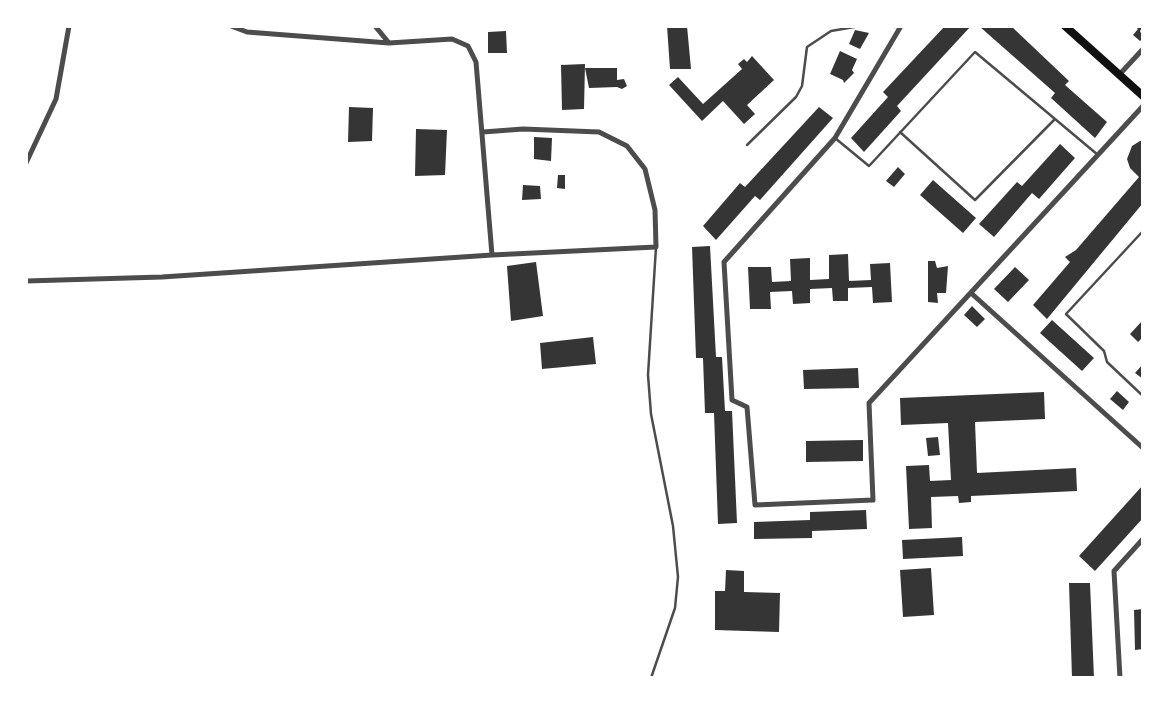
<!DOCTYPE html>
<html>
<head>
<meta charset="utf-8">
<style>
  body { margin:0 }
  #map { position:relative; width:1169px; height:704px; overflow:hidden; background:#fff; font-family:"PT Sans",sans-serif }
  canvas { display:block }
  .frame { position:absolute; inset:0; border:28px solid #fff; pointer-events:none }
</style>
</head>
<body>
<div id="map">
<canvas width="1169" height="704"></canvas>
<div class="frame"></div>
</div>
<script>
const c = document.querySelector('canvas').getContext('2d');
c.lineJoin = 'round';
function paint(path, color) {
  c.fillStyle = color;
  c.fill(path, 'evenodd');
}
function toPath(rows) {
  const path = new Path2D();
  for (const r of rows) {
    path.moveTo(r[0], r[1]);
    for (let i = 2; i < r.length; i += 2) path.lineTo(r[i], r[i + 1]);
  }
  return path;
}
function trace(path, color, width, dash) {
  c.strokeStyle = color;
  c.lineWidth = width;
  c.lineCap = dash ? 'butt' : 'round';
  c.setLineDash(dash || []);
  c.stroke(path);
}
const building = toPath([
  [667,26,687,26,691,69,670,69],
  [945,26,971,26,897,106,901,111,864,152,851,138,888,97,883,92],
  [979,26,1011,26,1069,81,1065,85,1107,122,1095,138,1051,98,1055,93],
  [1134,26,1143,26,1140,31,1143,38,1140,41,1133,35,1138,29],
  [855,30,869,33,860,49,849,44],
  [506,31,507,53,488,53,488,32],
  [840,51,857,59,852,70,854,73,844,83,843,80,830,74],
  [752,56,774,80,747,105,755,114,744,124,723,101,702,121,669,85,678,77,703,104,742,69,738,64,744,59,747,62],
  [585,64,584,109,562,110,561,65],
  [585,68,617,68,617,80,624,79,627,86,622,89,617,87,589,88],
  [349,107,373,108,372,141,348,142],
  [819,107,833,118,760,200,755,196,716,240,703,226,740,183,745,187],
  [416,129,447,130,445,175,415,176],
  [534,137,552,138,551,161,534,159],
  [1140,141,1143,141,1143,203,1047,319,1033,305,1070,262,1065,257,1076,250,1139,177,1130,168,1127,159,1132,146],
  [1060,144,1075,158,1039,199,1032,193,994,237,979,224,1017,182,1022,186],
  [898,167,905,174,894,187,886,181],
  [558,175,565,175,565,189,557,188],
  [933,180,976,218,963,233,920,195],
  [523,185,540,186,541,199,522,200],
  [710,246,716,357,722,357,725,411,732,411,737,523,718,524,714,413,705,413,703,358,696,358,692,247],
  [848,254,849,281,871,280,870,264,890,263,892,302,873,303,872,287,848,288,848,301,833,301,832,288,810,289,810,303,793,304,792,291,770,292,771,309,750,309,748,267,771,267,772,282,791,281,790,259,810,258,810,280,829,279,829,255],
  [928,261,935,261,937,268,948,266,946,293,937,293,938,303,928,302],
  [536,262,543,316,511,321,507,266],
  [1015,267,1029,280,1008,302,994,289],
  [972,306,985,319,977,327,964,315],
  [1052,320,1094,358,1082,371,1040,333],
  [1143,320,1143,337,1138,342,1130,334],
  [593,337,596,364,542,369,540,343],
  [1143,364,1143,379,1135,373],
  [858,368,859,388,804,389,803,370],
  [1117,391,1129,402,1123,410,1110,399],
  [1044,392,1045,419,975,422,977,473,1076,468,1077,491,971,496,971,502,959,503,958,496,931,497,932,528,909,529,906,466,929,465,930,481,951,480,948,423,901,425,900,398],
  [938,437,940,455,928,456,926,438],
  [863,440,863,461,806,462,806,441],
  [1143,485,1143,518,1095,571,1079,556],
  [866,510,867,529,812,531,812,538,754,539,754,522,810,520,810,512],
  [962,537,963,556,903,559,902,540],
  [931,568,934,615,903,617,900,570],
  [726,570,744,571,744,592,780,593,779,632,715,630,715,591,725,591],
  [1069,583,1090,583,1094,678,1072,678],
  [1143,609,1143,649,1135,650,1134,610]
]);
const service = toPath([
  [865,26,900,27],
  [900,132,975,200,1054,120],
  [835,138,869,166,975,52,1098,155],
  [747,145,796,97,802,86,807,47,831,31,860,26],
  [1143,231,1066,314,1104,351,1107,362,1143,396],
  [651,678,675,608,678,577,673,526,651,414,648,375,656,247]
]);
const minor = toPath([
  [231,26,247,32,389,43],
  [375,26,389,43,452,39,468,46,476,62,492,255],
  [901,26,835,138,724,262,732,400,747,407,755,505,873,500,869,403,1143,106],
  [1119,75,1143,49],
  [26,163,56,99,69,26],
  [26,281,162,277,492,255,656,247,655,210,645,169,627,146,599,132,523,129,483,132],
  [971,293,1143,448],
  [1120,678,1114,571,1143,539]
]);
const secondary = toPath([
  [1065,26,1143,96]
]);
paint(building, '#353535');
trace(service, '#4c4c4c', 2.5);
trace(minor, '#4c4c4c', 5);
trace(secondary, '#111', 8);
</script>
</body>
</html>
